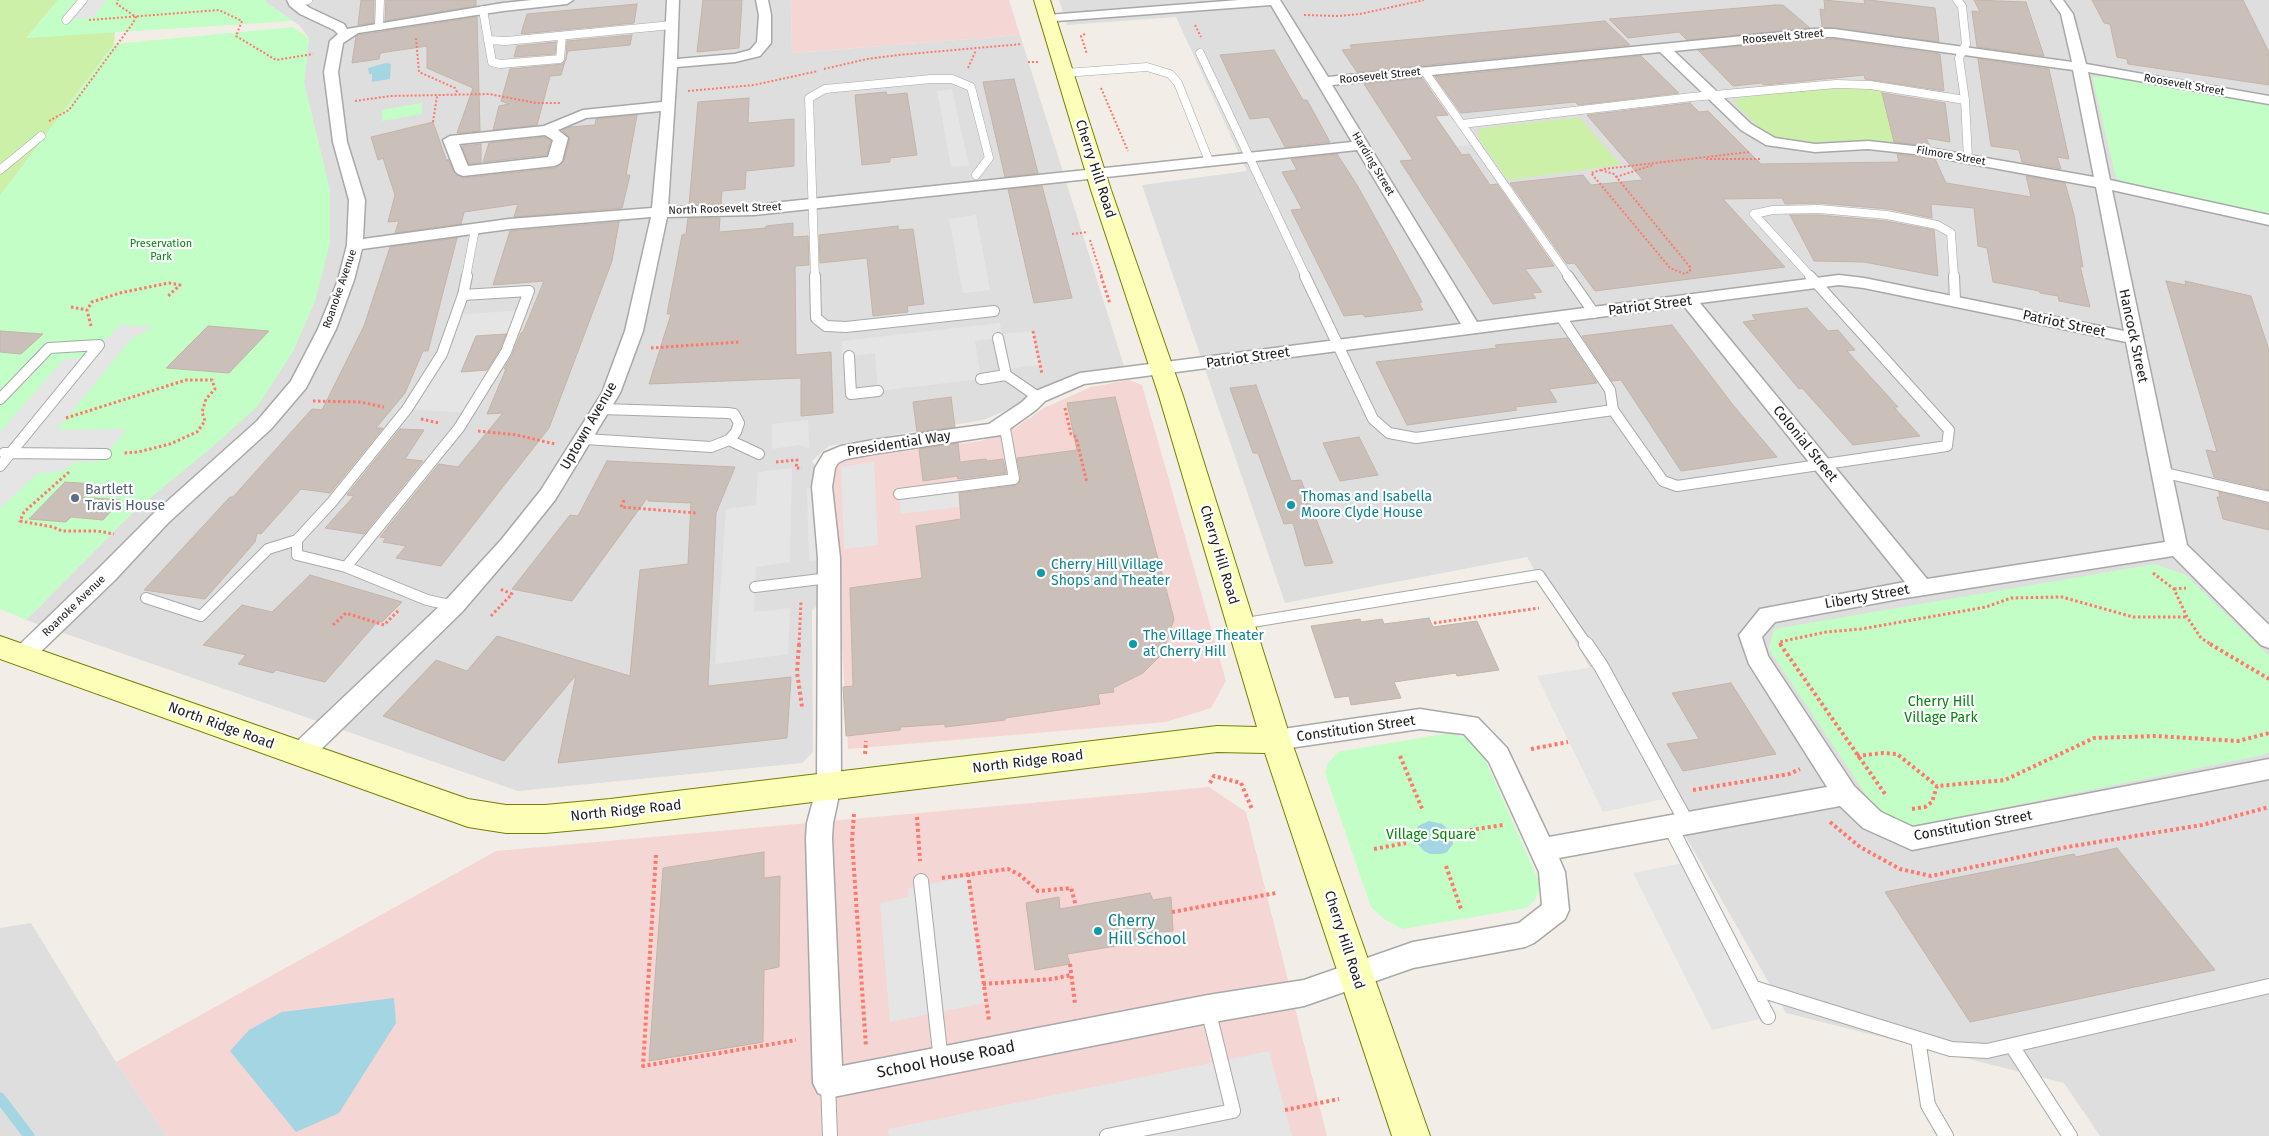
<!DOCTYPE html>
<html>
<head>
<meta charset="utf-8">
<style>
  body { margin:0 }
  canvas { display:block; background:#f2eee7 }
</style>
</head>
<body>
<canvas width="2269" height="1136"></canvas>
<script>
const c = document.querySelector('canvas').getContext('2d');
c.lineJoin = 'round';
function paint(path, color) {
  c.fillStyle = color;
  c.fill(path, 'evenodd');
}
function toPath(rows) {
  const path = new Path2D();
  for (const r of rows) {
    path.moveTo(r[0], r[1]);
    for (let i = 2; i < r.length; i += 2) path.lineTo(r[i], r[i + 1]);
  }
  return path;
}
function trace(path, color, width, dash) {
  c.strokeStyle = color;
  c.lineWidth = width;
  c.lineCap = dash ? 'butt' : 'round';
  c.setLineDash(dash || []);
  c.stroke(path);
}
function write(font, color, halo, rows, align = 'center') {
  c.font = font + ' "Fira Sans",sans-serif';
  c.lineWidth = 4.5;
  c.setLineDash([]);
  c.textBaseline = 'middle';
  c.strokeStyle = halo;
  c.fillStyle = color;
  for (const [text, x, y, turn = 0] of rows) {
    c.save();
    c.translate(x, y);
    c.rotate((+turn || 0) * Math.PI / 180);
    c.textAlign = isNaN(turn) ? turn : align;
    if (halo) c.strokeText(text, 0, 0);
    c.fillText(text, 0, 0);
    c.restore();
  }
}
const residential = toPath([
  [266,0,791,0,792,53,1020,35,1124,366,1061,379,1009,409,983,420,829,446,812,461,815,465,821,603,812,610,813,752,802,763,518,791,26,620,293,351,316,298,330,215,322,158,304,83,309,38,299,25,265,2],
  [1059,0,2269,0,2269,1136,2100,1136,2064,1083,1786,1013,1527,557,1285,603,1142,185,1247,171,1176,17,1067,25],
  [31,923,116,1062,167,1136,0,1136,0,928]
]);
const commercial = toPath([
  [791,0,1009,0,1020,35,792,53],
  [1129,380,1142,385,1226,681,1211,708,1166,722,848,749,832,478,835,467,847,459,981,441,1017,427,1044,408,1091,387],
  [1209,787,1246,812,1327,1136,167,1136,116,1062,496,851]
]);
const grass = toPath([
  [0,0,58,0,26,38,115,31,114,44,0,196],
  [1849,87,1882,89,1887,108,1885,110,1899,133,1900,143,1846,141,1813,144,1790,141,1768,133,1759,127,1735,104,1735,100,1743,97],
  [1579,117,1621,165,1508,180,1479,139,1478,132,1482,128]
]);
const park = toPath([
  [58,0,266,0,266,2,293,21,26,38],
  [293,27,309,38,304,83,330,190,330,243,316,298,293,351,258,406,210,449,134,511,26,620,0,609,0,196,114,44],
  [2105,76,2269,104,2269,216,2133,186,2116,178,2093,80,2094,77],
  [422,103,422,114,382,121,382,110],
  [2155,564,2186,575,2269,656,2269,752,2263,755,1912,826,1877,811,1769,649,1774,629],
  [1450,733,1464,737,1479,746,1541,886,1535,900,1526,908,1402,929,1384,919,1371,907,1325,773,1328,763,1338,752]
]);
const parking = toPath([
  [86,0,107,0,92,18,71,19],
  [1436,88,1476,145,1456,146,1416,90],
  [952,89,969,166,951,167,937,91],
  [976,215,990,290,963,293,949,219],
  [522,310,506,352,468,413,407,409,442,354,455,315],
  [1000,323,1002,334,1033,331,1040,365,1003,369,998,338,975,341,981,379,878,391,875,353,842,357,842,341],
  [121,325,154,327,130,340,57,430,127,429,99,461,78,462,59,472,38,473,0,508,0,432,64,359,87,357],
  [808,420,809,448,799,445,772,449,772,424],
  [874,462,878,545,844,549,841,467],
  [792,468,790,562,756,567,754,612,790,608,788,654,715,664,726,509,756,505,758,472],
  [1014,479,1016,500,901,514,899,494],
  [822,487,829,558,809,561,807,488],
  [1601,666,1673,797,1603,812,1537,676],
  [1688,862,1768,1017,1712,1030,1633,873],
  [968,877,985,1003,890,1022,880,903,908,897,908,888],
  [1269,1051,1292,1136,889,1136,888,1129]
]);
const water = toPath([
  [386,63,391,64,390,79,372,82,372,74,369,74,368,68],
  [1429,821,1442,824,1452,833,1453,844,1447,852,1442,854,1430,854,1424,851,1416,842,1415,837,1418,826],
  [394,998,396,1023,339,1113,296,1132,230,1051,249,1030,282,1012]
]);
const stream = toPath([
  [0,1098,29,1136]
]);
const building = toPath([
  [361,0,374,0,374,23,358,25,361,0],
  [386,0,476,0,476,6,385,21,386,0],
  [703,0,742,0,739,48,697,52,703,0],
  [1824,0,1865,4,1864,0,1869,0,1935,8,1939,42,1822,27,1820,9,1825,10,1824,0],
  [1974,0,2026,2,2044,56,1977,47,1972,11,1980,12,1974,0],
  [2092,0,2243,0,2269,52,2269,85,2128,64,2127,59,2117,57,2110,24,2104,23,2092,0],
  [637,4,634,23,521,34,527,14,637,4],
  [1775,5,1783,5,1810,28,1687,40,1679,32,1628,38,1609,19,1775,5],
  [477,17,480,131,457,133,473,88,427,68,427,46,380,53,379,59,352,63,356,36,359,35,477,17],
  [1605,21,1630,45,1357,72,1342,50,1352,49,1350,45,1605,21],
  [632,35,630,45,568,51,561,75,550,76,537,125,493,130,499,106,509,104,501,101,510,69,563,64,566,60,567,41,632,35],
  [1814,39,1834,39,1940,54,1944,91,1865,79,1864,75,1764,85,1761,83,1733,86,1698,50,1814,39],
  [556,42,555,54,514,57,517,46,556,42],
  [1274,50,1303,100,1307,100,1330,142,1285,147,1269,117,1250,119,1220,55,1274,50],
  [1641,56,1679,93,1578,105,1575,102,1461,113,1435,77,1641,56],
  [1978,59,2049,69,2069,159,2057,157,2061,169,2022,162,2019,150,1991,146,1978,59],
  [1422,78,1448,115,1435,116,1462,155,1469,154,1490,185,1497,184,1554,266,1525,269,1542,292,1532,293,1536,298,1493,304,1400,161,1413,160,1364,84,1422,78],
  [1014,79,1038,173,1005,177,983,82,1014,79],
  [886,92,887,95,907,93,917,155,890,158,890,162,862,165,855,95,886,92],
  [1882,93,1945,103,1950,142,1926,138,1930,146,1894,142,1882,93],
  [749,98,748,123,794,119,794,166,746,171,745,189,722,191,721,204,689,205,698,102,749,98],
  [1690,103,1699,112,1708,111,1761,164,1899,162,1897,154,1935,159,1946,183,2031,197,2026,176,2065,183,2074,215,2083,267,2080,266,2090,307,2059,301,2058,296,2040,293,2039,291,1993,282,1987,248,1978,246,1974,208,1931,204,1932,218,1888,209,1819,203,1785,204,1782,198,1723,199,1785,267,1595,291,1576,265,1574,263,1567,264,1510,183,1583,175,1591,185,1643,180,1587,115,1690,103],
  [637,115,626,175,630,175,622,208,514,217,518,204,464,212,461,224,395,233,399,221,388,222,395,195,383,158,378,160,371,137,433,122,447,162,448,159,454,172,463,178,555,168,564,161,570,138,562,130,570,127,595,125,596,119,637,115],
  [545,137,551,141,547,155,483,162,489,143,545,137],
  [481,144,481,163,469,164,462,146,481,144],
  [1337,154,1357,185,1422,302,1419,303,1423,310,1365,317,1363,314,1344,316,1291,210,1302,209,1282,172,1297,170,1291,159,1337,154],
  [1042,186,1072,298,1034,303,1008,189,1042,186],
  [1790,215,1819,215,1886,221,1934,230,1938,276,1864,262,1814,261,1790,215],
  [688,218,720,218,719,232,766,228,766,226,793,223,793,237,808,236,809,265,795,266,796,355,831,352,833,413,801,416,801,378,649,384,671,314,667,314,682,235,686,234,688,218],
  [619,222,612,261,549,428,441,566,396,558,406,546,383,542,386,538,380,537,439,464,458,467,503,413,487,414,506,369,504,369,512,355,521,333,523,332,544,281,493,285,510,231,619,222],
  [898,226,898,230,913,229,924,304,907,306,908,312,873,316,867,258,820,263,819,235,898,226],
  [457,238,428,351,423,351,405,393,376,428,383,428,330,493,301,489,261,534,257,533,255,542,205,599,144,590,230,497,233,497,312,409,322,410,364,326,390,247,457,238],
  [2166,281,2186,285,2185,281,2251,296,2269,350,2269,490,2214,477,2206,450,2217,452,2166,281],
  [1807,308,1828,331,1838,330,1855,350,1847,351,1898,407,1894,407,1920,436,1853,445,1802,388,1799,389,1743,322,1756,320,1752,315,1807,308],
  [1672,325,1733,405,1777,457,1681,471,1621,380,1612,381,1582,336,1672,325],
  [208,326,269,331,229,373,166,368,208,326],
  [0,331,43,334,21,354,0,352,0,331],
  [506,334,500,349,487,370,461,372,476,336,506,334],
  [1567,338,1597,383,1549,389,1557,402,1515,407,1517,410,1407,425,1376,362,1497,348,1495,345,1567,338],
  [1256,385,1291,481,1301,480,1333,563,1305,566,1293,523,1284,524,1258,453,1253,453,1230,388,1256,385],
  [951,397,955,427,917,432,913,402,951,397],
  [1115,397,1174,619,1163,653,1143,673,1113,688,1114,692,1098,694,1100,704,1005,718,1005,720,945,727,945,724,901,727,900,730,846,736,843,687,853,686,850,588,922,578,916,526,961,519,959,493,1018,485,1021,478,1017,458,1077,450,1067,403,1115,397],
  [400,429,424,430,405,459,423,461,364,534,325,528,354,496,347,495,400,429],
  [1359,437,1378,475,1340,481,1323,443,1359,437],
  [958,443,960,462,986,459,987,461,1003,459,1006,473,958,479,957,476,923,481,919,449,958,443],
  [607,461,735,467,716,513,708,686,791,677,787,738,558,763,576,675,504,761,383,716,436,660,467,671,497,636,630,676,640,570,688,564,691,503,648,501,648,497,572,601,512,589,570,515,578,516,607,461],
  [65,482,94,484,82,497,121,500,103,520,71,517,66,522,29,519,65,482],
  [2219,492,2269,504,2269,530,2223,519,2217,497,2220,497,2219,492],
  [310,575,402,602,382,622,378,621,325,682,276,670,273,673,238,664,246,655,203,645,242,605,272,612,310,575],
  [1429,618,1433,627,1477,621,1499,670,1457,676,1456,673,1394,682,1401,698,1351,705,1349,696,1335,698,1311,626,1360,619,1361,622,1382,619,1384,624,1429,618],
  [1731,683,1776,754,1683,771,1667,744,1699,739,1672,693,1731,683],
  [2117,848,2215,970,1970,1022,1885,892,2074,854,2076,857,2117,848],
  [764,852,764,878,780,876,779,967,764,970,763,1042,649,1061,663,868,764,852],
  [1150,893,1153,900,1171,897,1173,931,1157,932,1159,939,1067,954,1070,964,1035,970,1026,903,1059,897,1060,909,1150,893]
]);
const pathFar2 = toPath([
  [1304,15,1338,16,1360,14,1424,0],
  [89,20,219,10,242,21,236,36,276,60,313,54],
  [1195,25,1201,37],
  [1085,34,1081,36,1087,54],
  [416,38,419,72,455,88,457,92,455,95],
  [1028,62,1038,62],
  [968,68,976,50],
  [824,69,867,59,898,55,1022,44],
  [1101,88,1128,151],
  [688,91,754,85,818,71],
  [355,101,390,96,489,94,536,103,560,103],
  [49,121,69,110,133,23,136,17,117,4,118,0],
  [433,122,437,96],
  [1706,159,1760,159],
  [1604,169,1749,152],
  [1601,170,1614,174,1690,267,1690,271,1685,274,1670,268,1591,173,1601,170],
  [1616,177,1653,165],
  [1072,234,1088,232],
  [1090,240,1102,277]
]);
const pathFar1 = toPath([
  [1101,276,1110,304],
  [71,307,87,310],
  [91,326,87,310,92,302,120,293,169,283,180,285,167,297],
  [1033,331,1042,374],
  [651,348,739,342],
  [313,401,360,402,384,407],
  [1065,408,1071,434,1076,437,1087,483],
  [66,418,186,380,212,380,215,389,206,399,202,412,205,421,197,432,170,444,138,452,124,453],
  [421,419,439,423],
  [478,431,517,435,555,444],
  [776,462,797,460,796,468,802,468],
  [69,472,24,512,20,521,53,527,62,531,98,531,114,534],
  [624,500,621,507,696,513],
  [2153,573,2174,589,2187,617,2201,638,2212,645],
  [2174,589,2186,588],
  [491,616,512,594,500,589],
  [1434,623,1539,608],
  [333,625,346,613,384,625,399,610],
  [799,645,801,601],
  [1781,645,1779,642,1826,632,1861,629,1986,607,2011,598,2062,597,2133,617,2187,617]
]);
const path = toPath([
  [799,644,797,672,802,707],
  [1780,644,1885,794],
  [2210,644,2269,679],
  [1531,749,1568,742],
  [865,754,866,741],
  [1400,756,1423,811],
  [1857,756,1883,753,1897,754,1937,786],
  [1210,783,1214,776,1241,783,1252,809],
  [1693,790,1789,774,1800,769],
  [1912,809,1925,807,1932,802,1937,786,2005,780,2094,738,2156,736,2238,741,2269,733],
  [854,814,852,840,866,1047],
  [917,817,920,861],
  [1830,822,1860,847,1900,869,1931,876,2067,847,2202,825,2269,807],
  [1464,831,1503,825],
  [1374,849,1406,843],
  [656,855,643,1066,796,1040],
  [1446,866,1461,909],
  [968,874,989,1021],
  [942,878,1008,869,1020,875,1038,891,1071,888,1076,906],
  [1172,912,1276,893],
  [1070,964,1075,1004],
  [983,984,1052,979,1071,975],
  [1285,1110,1339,1099]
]);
const laneFar2 = toPath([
  [1957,0,1962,6,1966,44,1959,58,1965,100,1968,159],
  [294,3,308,0],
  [483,10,492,62,500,64,560,59,562,37],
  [66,20,83,0],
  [379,26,380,0],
  [488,40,506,41,672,25],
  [1200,53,1306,277],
  [1425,72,1569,277],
  [1065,73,1147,67,1170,74,1178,83,1209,161],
  [1462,124,1692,97,1836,84,1870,85,1965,100],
  [0,170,41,136],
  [466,277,475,229],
  [815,277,809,98,825,89,931,79,952,79,971,87,989,158,976,175],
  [1811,277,1754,214,1773,210,1819,209,1887,215,1937,225,1951,233,1954,277]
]);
const laneFar1 = toPath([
  [815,276,816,318,826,326,846,327,994,311],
  [1305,276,1373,419,1389,433,1416,438,1613,410],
  [1568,276,1594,313],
  [1954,276,1955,301],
  [1561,317,1610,390,1613,410,1663,481,1677,486,1947,446,1949,430,1810,276],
  [998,338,1006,375,1038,397],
  [849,356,851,394,878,391],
  [981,379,1006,375],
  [0,399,49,348,99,345],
  [585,439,711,447,729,440,736,432,739,423,734,414,728,413,602,409],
  [729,440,759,454],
  [4,453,106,454],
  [0,466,99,345],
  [2161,472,2269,497],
  [899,494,1014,479,1004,423],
  [346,567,297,555,297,540,332,502,407,409,442,354,463,295],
  [755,587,829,578],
  [146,598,201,616,268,549,297,540],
  [454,606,427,600,346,567,459,428,506,352,529,291,463,295,467,276],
  [1240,624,1539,575,1587,645]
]);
const lane = toPath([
  [1586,644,1601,666,1687,823],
  [1670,826,1768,1017],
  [921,881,941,1061],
  [1754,988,1951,1049,1987,1051,2269,986],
  [1918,1039,1928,1105,1946,1136],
  [2012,1046,2070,1136],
  [828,1083,830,1136],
  [1107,1136,1233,1111,1208,1009]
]);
const street = toPath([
  [287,0,299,0,310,8,344,24,347,29,503,3,532,0,573,0,567,4,503,11,358,33,343,43,338,72,347,142,365,200,363,239,509,219,652,208,661,111,586,118,558,130,568,138,562,161,559,164,554,166,463,176,458,174,455,171,443,140,450,136,544,126,583,110,662,102,667,0,679,0,677,59,735,54,750,50,757,42,759,15,756,0,768,0,771,15,771,43,760,56,735,62,677,67,668,207,754,205,1352,142,1271,5,1043,22,1042,19,1048,15,1239,0,1280,0,1328,77,1814,29,1834,29,2072,62,2061,14,2051,0,2063,0,2073,14,2086,64,2269,96,2269,104,2088,72,2110,180,2269,215,2269,225,2112,190,2187,545,2269,625,2269,648,2261,645,2173,556,1899,599,1775,622,1762,637,1768,656,1854,786,1881,812,1913,827,2269,759,2269,779,1912,850,1863,828,1840,806,1559,858,1565,872,1569,910,1565,919,1534,943,1525,947,1413,968,1304,1006,1208,1023,828,1098,818,1093,813,1083,806,838,807,823,817,786,818,558,812,487,815,468,824,453,841,446,873,440,989,424,1022,402,1031,393,1080,373,1461,324,1357,150,754,215,667,217,643,331,620,393,555,500,515,550,462,612,309,761,300,764,291,761,288,754,291,747,446,600,501,540,541,490,602,393,625,331,651,217,509,229,362,249,354,280,336,329,306,388,271,429,168,523,115,580,31,661,23,664,15,661,12,655,15,649,99,568,154,513,257,421,291,381,318,329,338,280,347,245,349,200,333,142,324,72,330,41,338,34,334,30,300,14,290,6,287,0],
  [1814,37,1834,37,2073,70,2094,177,1923,147,1868,141,1815,144,1775,138,1751,124,1674,51,1814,37],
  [1660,52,1741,130,1766,145,1815,152,1868,149,1923,155,2096,187,2124,331,1864,278,1839,275,1477,322,1332,85,1660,52],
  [545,135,553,140,548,157,468,166,459,144,545,135],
  [1839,285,1864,288,2126,342,2165,542,1927,579,1700,303,1839,285],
  [1684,306,1905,582,1760,609,1739,635,1749,664,1827,787,1549,837,1507,748,1478,718,1420,709,1276,730,1268,733,1264,740,1268,747,1276,750,1420,729,1464,734,1489,762,1539,872,1542,905,1519,923,1413,942,1304,980,1208,995,842,1066,832,838,833,823,841,786,840,558,832,487,835,468,838,463,846,459,873,454,1001,435,1036,410,1045,401,1084,384,1684,306]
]);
const secondary = toPath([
  [1034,0,1050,0,1111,190,1183,396,1291,740,1430,1136,1392,1136,1265,753,1217,752,610,827,545,833,506,833,468,827,0,659,0,636,468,799,506,805,545,805,610,799,1217,726,1257,727,1159,396,1091,190,1034,0]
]);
const markers = [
  [75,498,5,"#5c6f8a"],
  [1291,505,5,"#0f9aa8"],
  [1041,573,5,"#0f9aa8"],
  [1133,644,5,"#0f9aa8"],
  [1098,931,5,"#0f9aa8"]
];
const farStreetnames = [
  ["Roosevelt Street",1783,37,-5],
  ["Roosevelt Street",1380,76,-6],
  ["Roosevelt Street",2184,85,10],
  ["Filmore Street",1951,156,10],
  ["Harding Street",1373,164,59],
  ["North Roosevelt Street",725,209,-2],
  ["Roanoke Avenue",340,289,-71],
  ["Roanoke Avenue",74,606,-44]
];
const farParknames = [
  ["Preservation",161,244],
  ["Park",161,257]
];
const streetNames = [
  ["Cherry Hill Road",1095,169,72],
  ["Patriot Street",1650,306,-7],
  ["Patriot Street",2064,324,12],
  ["Hancock Street",2133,336,78],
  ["Patriot Street",1248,358,-8],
  ["Uptown Avenue",589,426,-60],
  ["Presidential Way",899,444,-9],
  ["Colonial Street",1805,444,51],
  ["Cherry Hill Road",1219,555,73],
  ["Liberty Street",1867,597,-10],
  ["North Ridge Road",221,726,20],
  ["Constitution Street",1356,729,-8],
  ["North Ridge Road",1028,762,-7],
  ["North Ridge Road",626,811,-6],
  ["Constitution Street",1973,826,-10],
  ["Cherry Hill Road",1344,940,72]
];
const serviceNames = [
  ["Bartlett",85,490],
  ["Travis House",85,506]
];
const cultureNames = [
  ["Thomas and Isabella",1301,497],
  ["Moore Clyde House",1301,513],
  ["Cherry Hill Village",1051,565],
  ["Shops and Theater",1051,581],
  ["The Village Theater",1143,636],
  ["at Cherry Hill",1143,652]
];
const parkNames = [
  ["Cherry Hill",1941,702],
  ["Village Park",1941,718],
  ["Village Square",1431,835]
];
const nearCulturenames = [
  ["Cherry",1108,922],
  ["Hill School",1108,940]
];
const nearStreetnames = [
  ["School House Road",946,1060,-11]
];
paint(residential, '#dfdede');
paint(commercial, '#f4d6d5');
paint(grass, '#cdf0a9');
paint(park, '#c2fec6');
paint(parking, '#e5e5e5');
paint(water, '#a4d5e3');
trace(stream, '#a4d5e3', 11);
paint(building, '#cac0b9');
trace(building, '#c5b4a8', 1);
trace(laneFar2, '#a8a8a8', 9);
trace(laneFar1, '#a8a8a8', 12);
trace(lane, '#a8a8a8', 16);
trace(street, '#a8a8a8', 3);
trace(secondary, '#748000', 2);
trace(pathFar2, '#ff786b', 2, [2, 2]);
trace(pathFar1, '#ff786b', 3, [2.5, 2.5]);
trace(path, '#ff786b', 4, [3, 3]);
trace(laneFar2, '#fff', 8);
trace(laneFar1, '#fff', 10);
trace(lane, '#fff', 14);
paint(street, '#fff');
paint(secondary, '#fcffb8');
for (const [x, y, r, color] of markers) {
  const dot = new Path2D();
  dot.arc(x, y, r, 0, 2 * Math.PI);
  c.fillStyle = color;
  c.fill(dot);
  trace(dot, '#fff', 2);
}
write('11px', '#212121', '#fff', farStreetnames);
write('11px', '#03860c', '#fff', farParknames);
write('14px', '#212121', '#fff', streetNames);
write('14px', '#4e5e75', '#fff', serviceNames, 'left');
write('14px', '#0d838f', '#fff', cultureNames, 'left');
write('14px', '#03860c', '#fff', parkNames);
write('16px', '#0d838f', '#fff', nearCulturenames, 'left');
write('16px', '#212121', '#fff', nearStreetnames);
</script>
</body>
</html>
